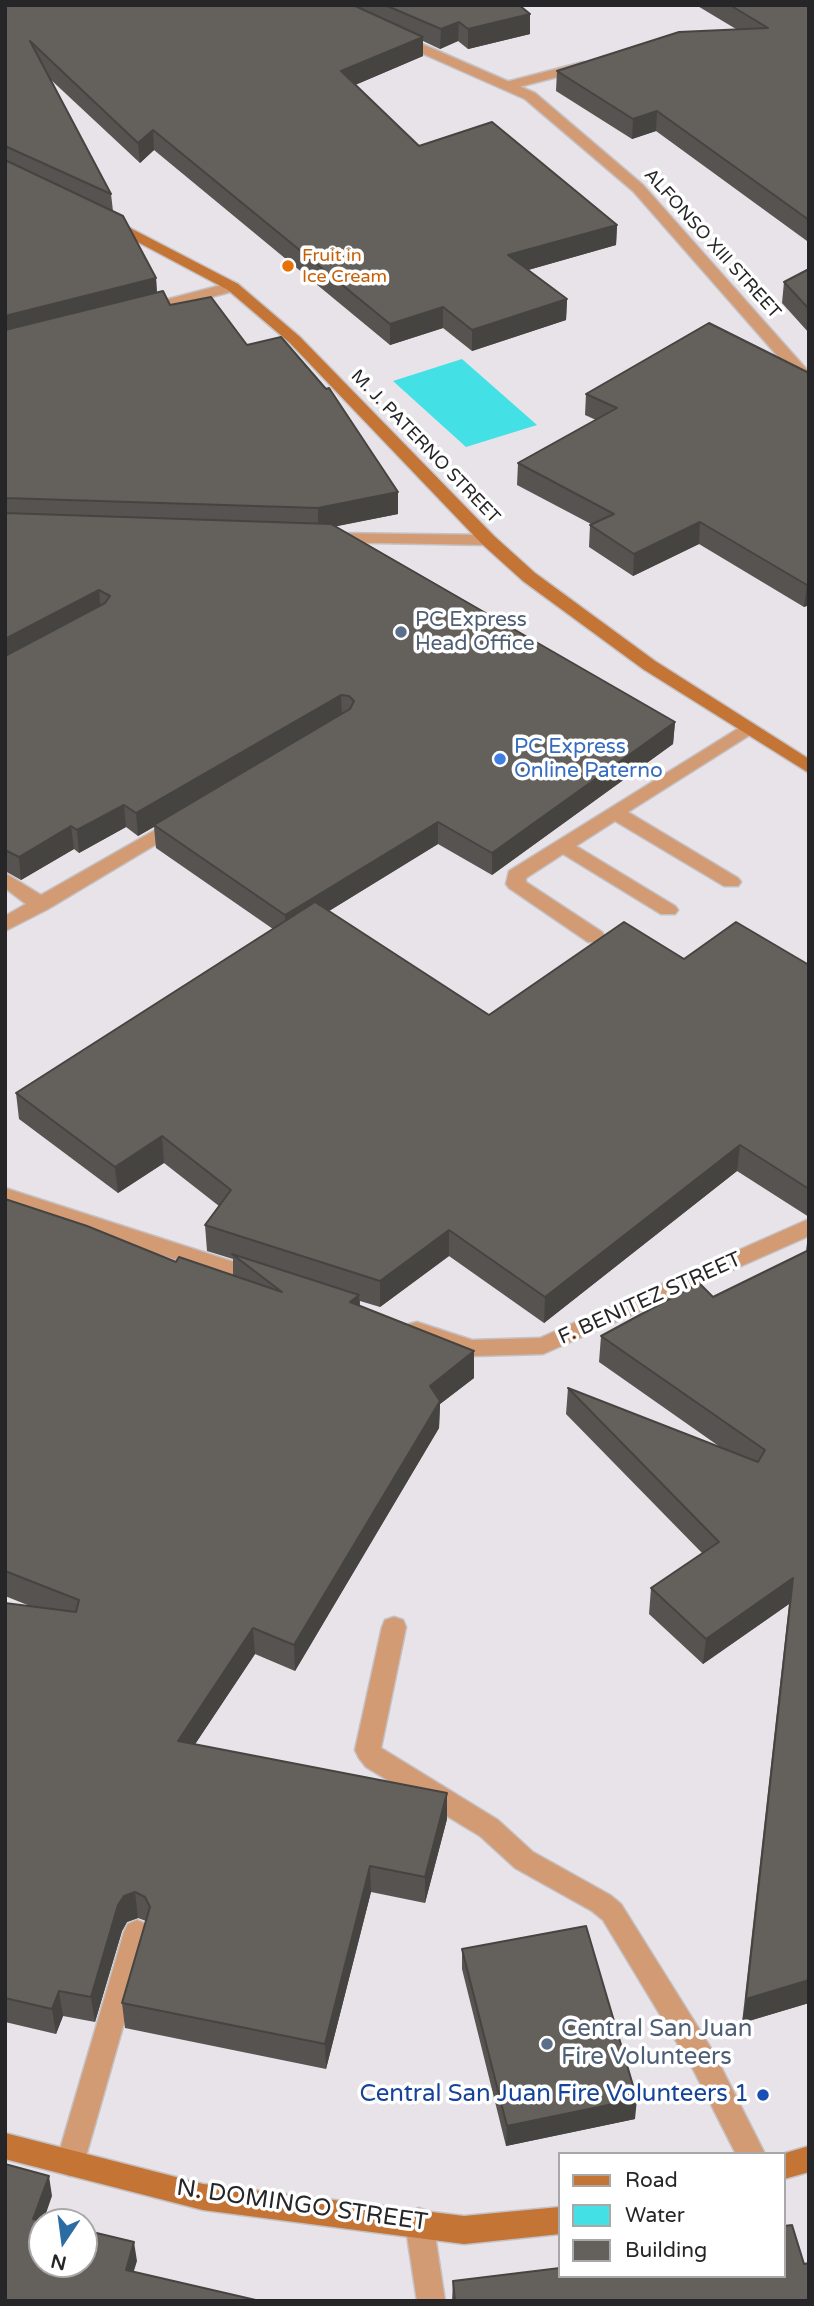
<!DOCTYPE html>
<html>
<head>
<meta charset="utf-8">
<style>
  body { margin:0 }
  #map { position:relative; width:814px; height:2306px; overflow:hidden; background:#e7e3e8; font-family:"Varela Round",sans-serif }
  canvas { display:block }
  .frame { position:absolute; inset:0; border:7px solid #262527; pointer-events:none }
  .legend { position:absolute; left:558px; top:2152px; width:228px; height:126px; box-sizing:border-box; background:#fff; border:2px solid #a8a8a9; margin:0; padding:9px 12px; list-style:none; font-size:21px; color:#262527 }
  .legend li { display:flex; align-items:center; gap:14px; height:35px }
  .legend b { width:35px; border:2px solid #a8a8a9 }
  .north { position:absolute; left:28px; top:2208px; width:70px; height:70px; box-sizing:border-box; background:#fff; border:2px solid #a8a8a9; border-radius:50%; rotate:193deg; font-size:19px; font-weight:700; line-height:28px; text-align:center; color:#262527 }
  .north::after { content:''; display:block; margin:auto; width:24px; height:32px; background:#2b6da3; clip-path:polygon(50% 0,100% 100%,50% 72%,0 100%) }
</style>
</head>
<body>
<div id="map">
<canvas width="814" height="2306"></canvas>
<div class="frame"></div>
<ul class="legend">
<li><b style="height:9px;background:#c47434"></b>Road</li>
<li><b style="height:19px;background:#43e1e6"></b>Water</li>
<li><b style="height:19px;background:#64615d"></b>Building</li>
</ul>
<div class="north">N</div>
</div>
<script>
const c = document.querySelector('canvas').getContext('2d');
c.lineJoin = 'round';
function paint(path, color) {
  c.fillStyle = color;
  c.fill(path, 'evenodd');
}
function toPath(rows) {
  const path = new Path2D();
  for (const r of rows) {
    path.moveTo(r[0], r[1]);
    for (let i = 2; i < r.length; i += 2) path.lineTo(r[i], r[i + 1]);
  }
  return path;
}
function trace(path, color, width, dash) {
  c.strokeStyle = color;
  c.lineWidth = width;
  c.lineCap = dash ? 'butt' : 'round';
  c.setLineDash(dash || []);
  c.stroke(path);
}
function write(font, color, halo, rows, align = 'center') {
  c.font = font + ' "Varela Round",sans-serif';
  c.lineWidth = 7;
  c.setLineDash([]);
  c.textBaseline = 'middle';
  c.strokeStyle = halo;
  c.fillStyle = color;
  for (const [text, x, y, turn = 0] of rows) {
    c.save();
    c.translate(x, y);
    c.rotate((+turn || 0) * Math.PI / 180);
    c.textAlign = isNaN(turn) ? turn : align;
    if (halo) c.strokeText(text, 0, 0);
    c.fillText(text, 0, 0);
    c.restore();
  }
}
const water = toPath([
  [462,359,537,425,466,447,393,381]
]);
const lane = toPath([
  [583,62,588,63,588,69,511,89,504,85,506,82,583,62],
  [747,723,753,725,756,729,753,733,628,812,738,878,741,882,738,886,724,886,615,821,576,846,675,906,678,910,675,914,661,914,563,854,526,878,526,882,602,932,605,937,602,942,588,942,509,888,506,884,509,871,747,723],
  [178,817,185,819,187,823,185,827,48,909,5,931,5,916,26,904,5,888,5,873,41,895,178,817],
  [394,1617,403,1620,406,1627,381,1748,498,1820,533,1852,610,1895,621,1904,714,2053,765,2154,736,2154,694,2071,603,1920,592,1911,515,1868,480,1836,366,1767,359,1758,355,1750,382,1627,385,1620,394,1617],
  [137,1920,146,1924,150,1932,84,2163,80,2172,70,2176,60,2172,56,2163,124,1932,128,1924,137,1920]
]);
const street = toPath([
  [399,34,535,93,643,185,809,372,809,387,803,385,633,191,525,99,394,41,392,38,399,34],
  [233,282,238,284,241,287,238,290,143,315,135,310,138,307,233,282],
  [329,533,488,535,496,540,488,545,323,542,321,538,323,534,329,533],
  [5,1188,268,1273,271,1279,268,1285,260,1287,5,1204,5,1188],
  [809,1219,809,1236,543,1354,472,1356,409,1336,406,1330,409,1324,417,1322,472,1340,540,1338,809,1219],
  [419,2208,429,2212,433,2222,445,2301,417,2301,405,2222,409,2212,419,2208]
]);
const secondary = toPath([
  [105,215,238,284,300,337,494,536,535,573,655,661,809,759,809,773,643,669,523,581,482,544,290,343,228,290,100,222,98,219,105,215],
  [5,2133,203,2184,464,2216,560,2207,560,2234,464,2244,203,2210,5,2159,5,2133],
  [809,2146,809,2172,784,2179,784,2154,782,2154,809,2146]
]);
const wall = toPath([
  [5,5,519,5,530,34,468,49,458,41,440,49,423,41,423,56,355,85,419,146,617,225,616,245,528,270,567,299,566,320,472,351,443,328,390,345,154,150,140,163,49,78,111,194,113,211,156,278,157,292,170,305,247,345,398,514,336,526,675,722,673,744,492,875,438,844,329,911,489,1015,684,959,809,965,809,1217,737,1171,544,1323,449,1256,380,1307,360,1301,360,1306,474,1378,440,1404,439,1428,295,1671,255,1654,195,1744,447,1819,425,1903,371,1892,326,2069,125,2028,122,2003,146,1921,138,1918,127,1922,122,1931,95,2022,63,2016,56,2034,5,2022,5,1603,30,1606,5,1596,5,1199,176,1262,233,1275,233,1259,207,1251,205,1225,219,1206,164,1163,118,1193,19,1119,16,1093,273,929,156,848,154,827,138,836,126,827,79,853,74,849,21,880,5,871],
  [696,5,809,5,809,240,807,241,656,131,632,139,556,91,557,71,736,29],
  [809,269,809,333,782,303,784,282],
  [809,373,809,605,804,607,699,544,633,576,589,547,590,525,591,524,517,485,518,463,596,420,585,415,586,394],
  [808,1235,809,2003,742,2023,789,1604,703,1664,649,1614,651,1588,702,1553,566,1414,568,1388,723,1449,599,1362,601,1336,713,1297,806,1251],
  [462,1949,635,2119,506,2146,462,1969],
  [804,2264,809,2301,452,2301,453,2281]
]);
const shadedWall = toPath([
  [530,14,530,34,468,49,468,29],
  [459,22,458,41,440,49,441,29],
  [423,37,423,56,341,91,341,71],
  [657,111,656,131,632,139,633,119],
  [153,130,154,150,140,163,138,143],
  [809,220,809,240,807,241],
  [617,225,616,245,507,276,508,255],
  [156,278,157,299,5,337,5,316],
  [567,299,566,320,472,351,472,330],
  [443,307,443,328,390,345,390,324],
  [398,492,398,514,318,530,318,508],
  [700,522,699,544,633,576,634,554],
  [809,584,809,605,804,607,807,585],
  [99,590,101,612,5,663,5,639],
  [341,695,342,718,138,836,136,813],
  [675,722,673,744,492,875,492,853],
  [124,805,126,827,79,853,77,830],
  [438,822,438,844,285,938,285,915],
  [71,826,74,849,21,880,19,857],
  [162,1136,164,1163,118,1193,115,1167],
  [740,1145,737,1171,544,1323,545,1297],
  [449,1230,449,1256,380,1307,380,1281],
  [359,1295,360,1322,350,1302],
  [474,1351,474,1378,440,1404,439,1428,295,1671,294,1645,430,1386],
  [793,1578,789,1604,703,1664,706,1639],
  [253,1628,255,1654,180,1767,178,1741],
  [447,1793,447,1819,425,1903,425,1877],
  [370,1866,371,1892,326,2069,325,2044],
  [135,1892,138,1918,127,1922,122,1931,95,2022,91,1997,118,1905,124,1896],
  [809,1980,809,2003,742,2023,746,1999],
  [59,1991,63,2016,56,2034,52,2009],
  [637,2099,635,2119,506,2146,507,2126],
  [49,2176,52,2196,43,2222,33,2219],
  [134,2242,137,2261,128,2290,126,2270]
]);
const building = toPath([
  [5,5,353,5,423,37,341,71,419,146,492,122,617,225,508,255,567,299,472,330,443,307,390,324,153,130,138,143,30,41,111,194,5,146,5,5],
  [385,5,519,5,530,14,468,29,459,22,441,29,385,5],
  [730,5,809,5,809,220,657,111,633,119,557,71,679,32,768,28,730,5],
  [5,160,123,216,156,278,5,316,5,160],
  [809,269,809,309,784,282,809,269],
  [163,291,170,305,211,297,247,345,281,337,326,389,329,388,398,492,318,508,5,498,5,330,163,291],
  [709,323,809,373,809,584,807,585,700,522,634,554,590,525,614,514,518,463,617,408,586,394,709,323],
  [5,513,331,524,675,722,492,853,438,822,285,915,154,825,350,709,354,701,349,696,341,695,136,813,124,805,77,830,71,826,19,857,5,850,5,656,105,603,110,596,99,590,5,639,5,513],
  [315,902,489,1015,624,922,684,959,736,922,809,965,809,1189,740,1145,545,1297,449,1230,380,1281,205,1225,231,1190,162,1136,115,1167,16,1093,315,902],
  [5,1199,87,1226,176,1262,179,1257,282,1292,232,1254,359,1295,350,1302,474,1351,430,1386,440,1401,294,1645,253,1628,178,1741,447,1793,425,1877,370,1866,325,2044,122,2003,150,1907,145,1897,135,1892,124,1896,118,1905,91,1997,59,1991,52,2009,5,1998,5,1603,76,1612,79,1600,5,1571,5,1199],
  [809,1250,809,1980,746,1999,793,1578,706,1639,651,1588,719,1542,568,1388,758,1462,765,1450,601,1336,699,1283,713,1297,809,1250],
  [586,1926,637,2099,507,2126,462,1949,586,1926],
  [5,2164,49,2176,33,2219,47,2222,42,2222,42,2264,84,2264,84,2230,134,2242,126,2270,260,2301,5,2301,5,2164],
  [792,2225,804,2264,809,2263,809,2301,455,2301,453,2281,560,2268,560,2276,784,2276,784,2226,792,2225]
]);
const markers = [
  [288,266,7,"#e8710a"],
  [401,632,7,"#5c6f8a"],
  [500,759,7,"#3f7fe0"],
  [547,2044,7,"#5c6f8a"],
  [763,2095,7,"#1a4fb4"]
];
const farStreetnames = [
  ["ALFONSO XIII STREET",712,244,48],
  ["M. J. PATERNO STREET",425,447,46]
];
const farFoodnames = [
  ["Fruit in",302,256],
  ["Ice Cream",302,277]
];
const serviceNames = [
  ["PC Express",415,620],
  ["Head Office",415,644]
];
const shopNames = [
  ["PC Express",514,747],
  ["Online Paterno",514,771]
];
const streetNames = [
  ["F. BENITEZ STREET",650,1299,-24]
];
const nearServicenames = [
  ["Central San Juan",561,2030],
  ["Fire Volunteers",561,2058]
];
const nearTransitnames = [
  ["Central San Juan Fire Volunteers 1",749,2095]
];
const nearStreetnames = [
  ["N. DOMINGO STREET",302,2206,8]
];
paint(water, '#43e1e6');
trace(lane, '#c4c1c5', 3);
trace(street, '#c4c1c5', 3);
trace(secondary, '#c4c1c5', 3);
paint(lane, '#d29b74');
paint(street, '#d29b74');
paint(secondary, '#c47434');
paint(wall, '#565350');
paint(shadedWall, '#464441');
paint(building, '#64615d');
trace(building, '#464441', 2);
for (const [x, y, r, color] of markers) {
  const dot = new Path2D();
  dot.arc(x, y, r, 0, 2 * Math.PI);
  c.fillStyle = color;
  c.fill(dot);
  trace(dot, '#fff', 2.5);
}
write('18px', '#262527', '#fff', farStreetnames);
write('18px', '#c56008', '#fff', farFoodnames, 'left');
write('21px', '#4e5e75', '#fff', serviceNames, 'left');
write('21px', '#366cbe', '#fff', shopNames, 'left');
write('21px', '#262527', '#fff', streetNames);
write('24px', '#4e5e75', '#fff', nearServicenames, 'left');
write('24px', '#164399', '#fff', nearTransitnames, 'right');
write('24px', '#262527', '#fff', nearStreetnames);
</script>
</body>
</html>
